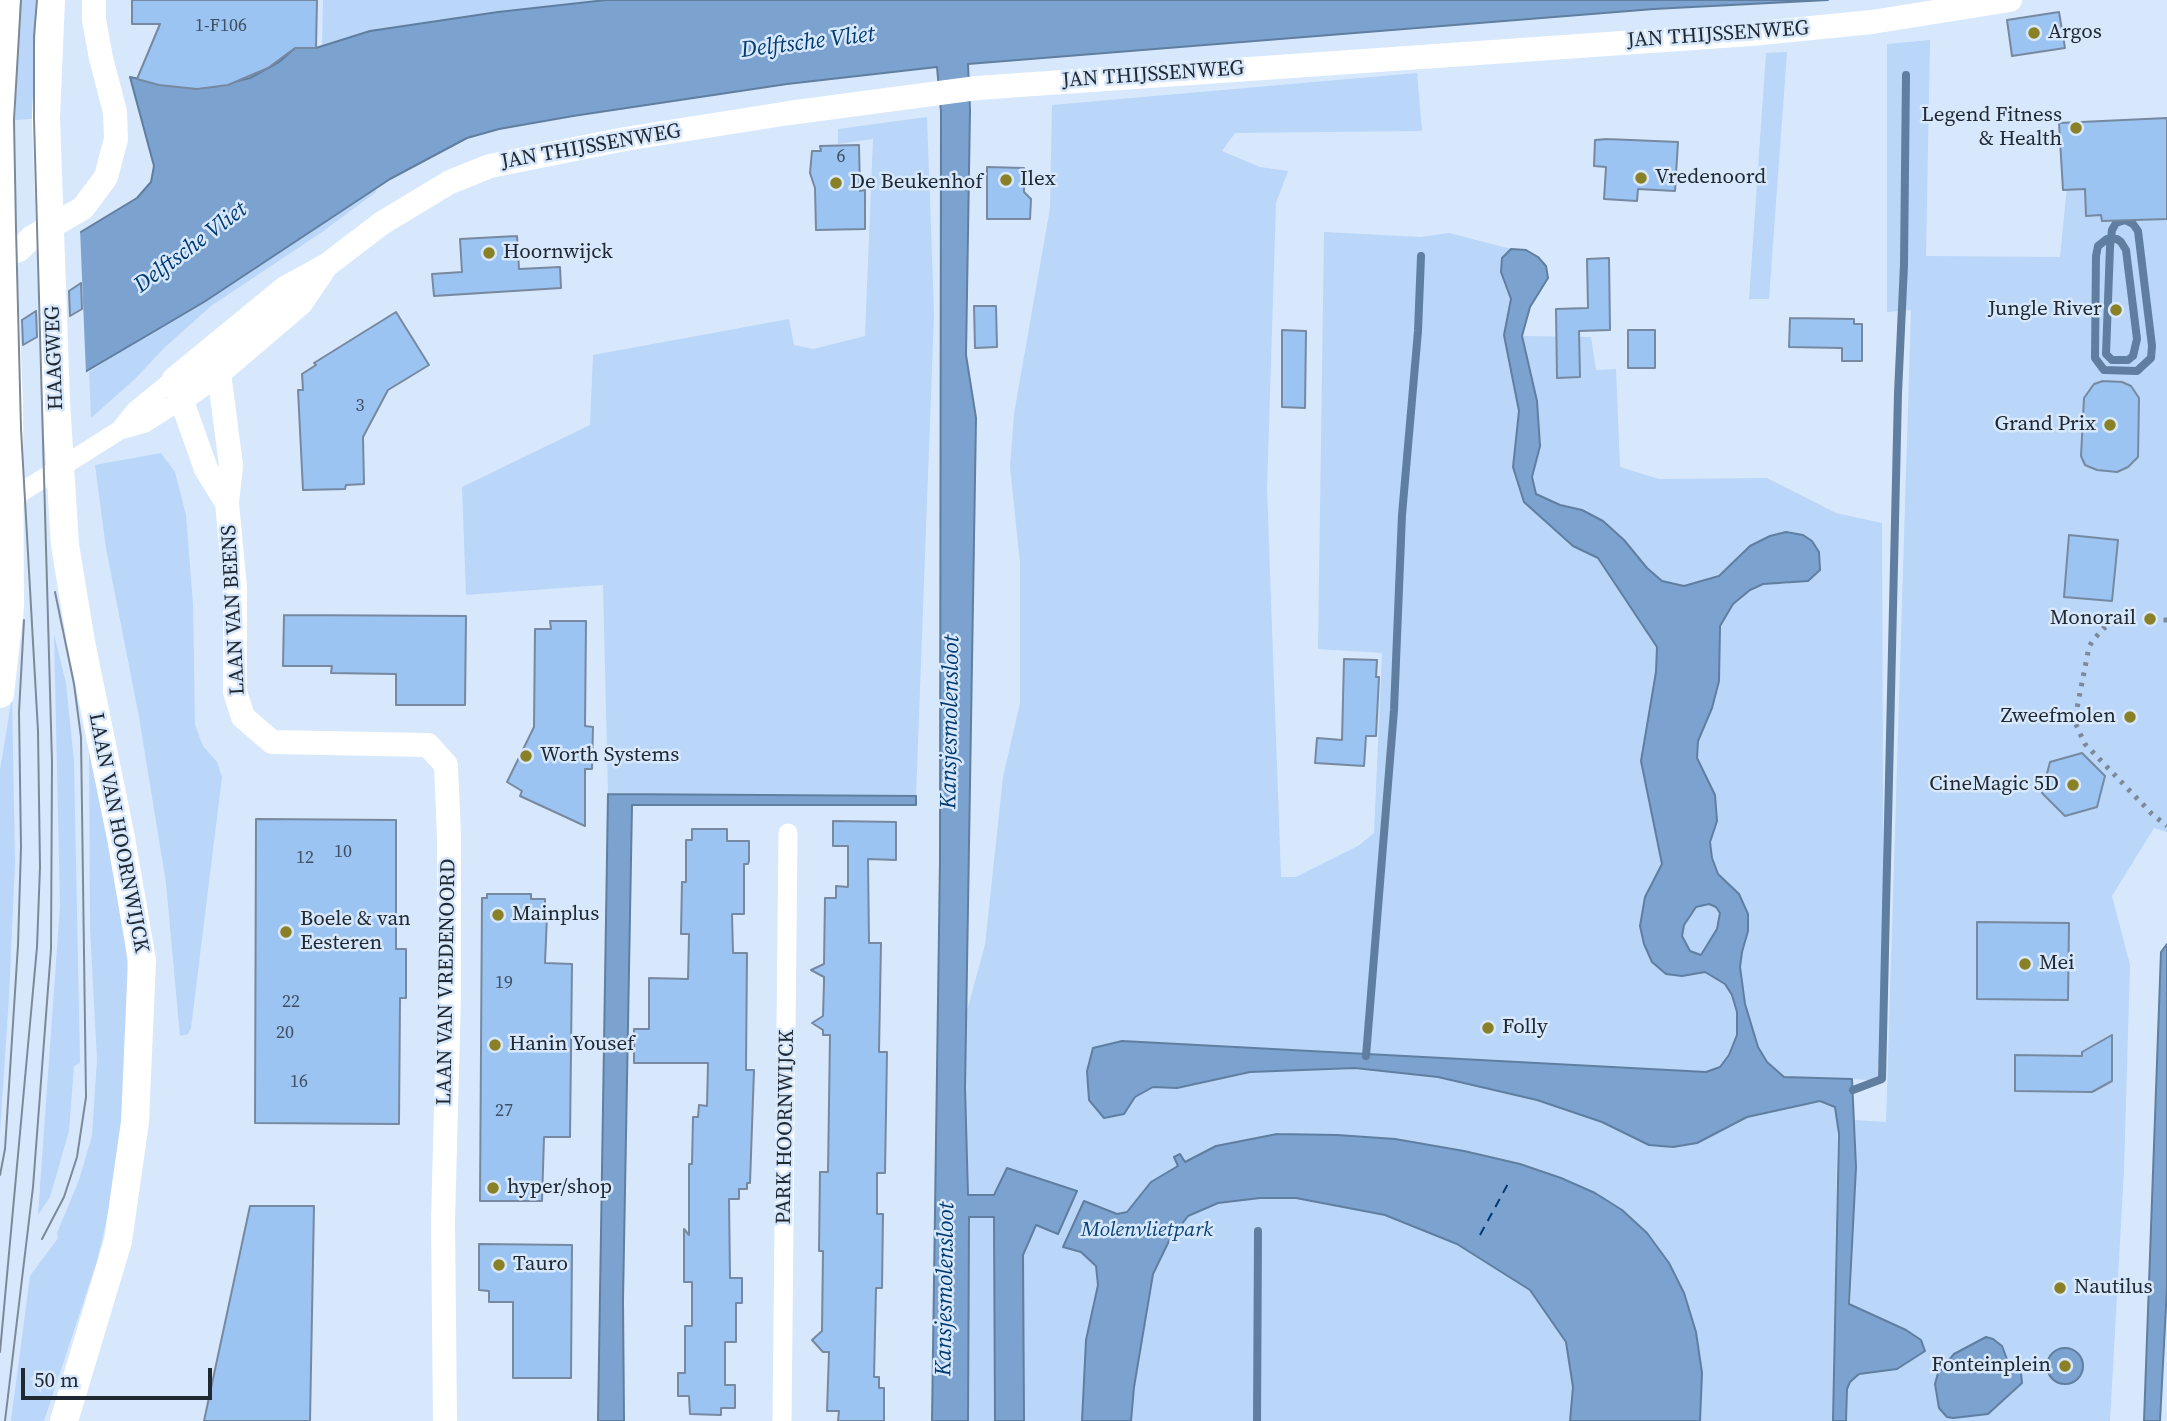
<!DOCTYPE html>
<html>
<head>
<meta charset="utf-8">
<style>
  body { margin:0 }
  #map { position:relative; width:2167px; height:1421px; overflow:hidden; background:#d7e8fd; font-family:"Source Serif 4",serif }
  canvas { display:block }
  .scale { position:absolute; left:21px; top:1368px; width:191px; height:32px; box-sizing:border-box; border:4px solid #202831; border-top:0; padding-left:9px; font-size:21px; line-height:24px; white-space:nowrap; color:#202831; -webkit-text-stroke:5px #d7e8fd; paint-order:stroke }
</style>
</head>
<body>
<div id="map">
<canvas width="2167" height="1421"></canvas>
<div class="scale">50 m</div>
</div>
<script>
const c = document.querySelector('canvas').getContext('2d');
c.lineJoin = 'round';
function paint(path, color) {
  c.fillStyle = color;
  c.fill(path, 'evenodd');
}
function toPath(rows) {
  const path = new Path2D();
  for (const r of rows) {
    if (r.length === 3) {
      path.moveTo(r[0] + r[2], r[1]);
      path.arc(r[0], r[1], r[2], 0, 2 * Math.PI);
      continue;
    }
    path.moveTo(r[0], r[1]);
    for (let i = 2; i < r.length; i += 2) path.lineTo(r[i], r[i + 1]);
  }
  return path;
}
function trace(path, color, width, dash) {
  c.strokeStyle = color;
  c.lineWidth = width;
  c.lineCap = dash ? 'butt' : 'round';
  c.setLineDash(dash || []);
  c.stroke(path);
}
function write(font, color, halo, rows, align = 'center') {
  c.font = font + ' "Source Serif 4",serif';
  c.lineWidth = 5;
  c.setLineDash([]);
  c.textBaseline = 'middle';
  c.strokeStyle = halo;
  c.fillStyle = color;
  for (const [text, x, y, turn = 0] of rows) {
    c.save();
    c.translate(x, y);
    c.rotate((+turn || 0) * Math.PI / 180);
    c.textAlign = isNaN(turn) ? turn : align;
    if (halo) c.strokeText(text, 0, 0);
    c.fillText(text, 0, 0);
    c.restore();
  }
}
const green = toPath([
  [15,0,43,0,40,118,7,121],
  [323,0,606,0,498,12,370,31,322,46],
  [1930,40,1926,256,2060,257,2067,187,2167,185,2167,832,2154,828,2112,896,2130,965,2124,1170,2110,1421,1846,1421,1856,1167,1855,1120,1886,1122,1911,310,1887,312,1887,44],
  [1787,52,1769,299,1749,299,1766,53],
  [1417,73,1422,131,1235,133,1222,151,1260,167,1288,171,1276,203,1267,489,1281,877,1296,877,1358,846,1374,833,1382,653,1318,649,1324,232,1421,237,1449,233,1511,249,1502,258,1501,272,1511,299,1504,335,1519,411,1513,467,1524,502,1573,546,1598,558,1657,647,1656,672,1641,761,1662,864,1645,897,1682,976,1705,972,1725,983,1732,995,1737,1012,1737,1035,1729,1055,1720,1067,1709,1071,1767,1062,1758,1046,1745,1004,1740,967,1742,952,1748,931,1739,894,1718,874,1712,858,1710,842,1717,821,1697,758,1698,741,1712,708,1719,681,1720,626,1733,604,1750,590,1763,584,1787,584,1812,541,1803,535,1785,532,1750,546,1719,576,1684,586,1662,581,1647,568,1624,540,1582,510,1560,505,1536,494,1532,477,1540,446,1537,401,1522,336,1591,337,1596,370,1616,369,1620,467,1659,479,1767,478,1836,513,1882,523,1884,1081,1838,1078,1833,1421,953,1421,966,1014,985,945,1003,777,1020,703,1020,563,1010,467,1014,414,1050,208,1052,105],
  [927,117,934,314,916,796,608,794,603,585,466,595,462,487,590,425,593,355,789,319,794,345,813,349,865,336,873,139,838,144,838,129],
  [376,187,376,192,322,232,211,306,164,348,135,379,91,418,89,372,217,287],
  [161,453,175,472,186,515,193,604,195,725,203,746,217,762,222,777,191,1028,188,1034,180,1036,166,883,139,717,106,548,95,465],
  [54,634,66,683,74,762,80,1063,74,1066,69,1131,50,1197,38,1215,60,906],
  [12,697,15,863,9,996,0,1132,0,770],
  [89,742,119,884,130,992,126,1100,114,1189,97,1261,44,1421,11,1421,30,1276,58,1238,57,1233,79,1180,92,1136,97,1060,90,928],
  [1709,904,1716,907,1720,913,1717,929,1701,955,1690,951,1682,936,1684,925,1696,907]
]);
const water = toPath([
  [606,0,1828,0,1654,9,968,64,970,110,966,355,976,418,965,1088,968,1195,994,1195,1007,1168,1077,1191,1058,1234,1036,1225,1023,1255,1024,1421,995,1421,994,1217,969,1217,968,1421,932,1421,940,861,941,112,937,67,787,84,573,116,499,129,467,138,390,179,204,302,0,422,36,259,137,198,151,182,154,166,130,77,168,85,213,87,250,78,279,62,295,48,316,48,370,31,498,12,606,0],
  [1511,249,1526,250,1538,257,1546,266,1548,278,1530,307,1522,336,1537,401,1540,446,1532,477,1536,494,1560,505,1582,510,1603,521,1624,540,1647,568,1662,581,1684,586,1719,576,1750,546,1770,536,1786,532,1803,535,1812,541,1819,552,1820,570,1808,581,1763,584,1750,590,1733,604,1720,626,1719,681,1712,708,1698,741,1697,758,1715,795,1717,821,1710,842,1712,858,1718,874,1739,894,1748,914,1748,931,1742,952,1740,967,1745,1004,1758,1047,1767,1062,1784,1077,1852,1079,1856,1167,1849,1304,1906,1330,1921,1340,1925,1351,1897,1369,1859,1374,1850,1382,1847,1389,1846,1421,1833,1421,1839,1134,1835,1107,1820,1101,1747,1117,1697,1143,1673,1147,1649,1145,1602,1122,1537,1100,1438,1077,1355,1068,1250,1072,1177,1088,1153,1087,1135,1097,1124,1114,1104,1118,1089,1100,1087,1071,1093,1048,1122,1041,1706,1072,1720,1067,1729,1055,1737,1035,1737,1012,1732,995,1725,984,1705,972,1682,976,1666,974,1652,962,1644,944,1640,926,1645,897,1662,864,1641,761,1656,672,1657,647,1598,558,1573,546,1524,502,1513,467,1519,411,1504,335,1511,299,1501,272,1502,258,1511,249],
  [1709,904,1716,907,1720,913,1717,929,1701,955,1690,951,1682,936,1684,925,1696,907,1709,904],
  [608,794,916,796,916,805,632,805,623,1300,624,1421,598,1421,608,794],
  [2167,944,2167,1287,2160,1421,2144,1421,2161,952,2167,944],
  [1277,1134,1337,1135,1395,1139,1464,1151,1520,1164,1561,1178,1595,1193,1622,1210,1647,1233,1669,1263,1684,1293,1696,1332,1702,1373,1700,1421,1570,1421,1573,1387,1566,1342,1530,1290,1457,1244,1385,1215,1296,1198,1260,1198,1218,1203,1188,1216,1169,1241,1153,1274,1134,1387,1131,1421,1082,1421,1086,1340,1098,1285,1096,1266,1081,1252,1063,1247,1084,1201,1117,1214,1127,1212,1151,1182,1178,1166,1174,1157,1180,1154,1185,1162,1216,1146,1277,1134],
  [1986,1337,1993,1339,2002,1346,2008,1362,2021,1373,2022,1383,1988,1414,1953,1418,1947,1417,1939,1408,1935,1384,1938,1373,1954,1354,1986,1337],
  [2065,1366,18]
]);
const pier = toPath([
  [80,229,86,374,2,425,0,278]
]);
const stream = toPath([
  [2112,230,2116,223,2125,220,2133,224,2138,231,2152,346,2151,358,2137,371,2104,370,2095,358,2096,256,2098,246,2107,239,2117,239,2121,242,2126,250,2137,339,2133,356,2128,360,2112,360,2106,354,2110,247,2112,230],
  [1366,1056,1394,710,1402,515,1418,331,1421,256],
  [1853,1090,1882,1079,1898,393,1904,265,1906,75],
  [1257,1421,1258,1231]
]);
const ferry = toPath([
  [1480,1235,1509,1182]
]);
const building = toPath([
  [132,0,317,0,316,48,295,48,268,68,228,85,197,89,159,85,137,79,160,24,132,24,132,0],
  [2059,12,2065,48,2012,56,2007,20,2059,12],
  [2167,118,2167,219,2102,221,2101,215,2086,216,2085,189,2063,190,2059,123,2167,118],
  [1607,139,1678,142,1675,191,1638,189,1637,201,1604,199,1606,167,1594,166,1595,140,1607,139],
  [859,145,860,191,865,190,865,229,816,230,815,188,810,173,812,151,821,151,820,146,859,145],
  [987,167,1024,168,1024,192,1031,199,1030,219,987,219,987,167],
  [517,236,519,269,560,267,561,288,434,296,432,274,462,272,460,239,517,236],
  [1609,258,1610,330,1579,331,1580,377,1557,378,1556,309,1588,308,1587,259,1609,258],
  [81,283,82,309,70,316,69,291,81,283],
  [974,306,996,306,997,347,975,348,974,306],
  [36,311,37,337,23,345,22,320,36,311],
  [396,312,429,365,388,390,363,437,364,484,346,485,345,489,303,490,298,390,303,390,302,374,316,365,314,363,396,312],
  [1790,318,1854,319,1854,324,1862,324,1862,361,1842,361,1842,348,1789,347,1790,318],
  [1282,330,1306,331,1305,408,1282,407,1282,330],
  [1628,330,1655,330,1655,368,1628,368,1628,330],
  [2103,381,2122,382,2131,386,2139,398,2138,457,2128,467,2117,472,2097,470,2085,465,2081,456,2084,398,2094,384,2103,381],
  [2069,535,2118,540,2112,601,2064,597,2069,535],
  [284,615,466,616,465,705,396,705,396,674,331,673,332,666,283,666,284,615],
  [550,621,586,621,585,726,593,727,592,769,585,769,585,826,520,796,522,791,507,782,534,727,535,629,551,629,550,621],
  [1344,659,1377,660,1376,677,1379,677,1376,736,1366,736,1364,766,1315,763,1317,738,1342,740,1344,659],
  [2082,753,2105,776,2097,807,2065,816,2042,793,2050,762,2082,753],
  [256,819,396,820,396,949,406,949,406,998,400,998,399,1124,255,1123,256,819],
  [833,821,896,822,896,860,868,859,869,943,881,943,879,1052,887,1052,885,1173,877,1173,877,1214,883,1214,882,1288,876,1288,874,1377,879,1377,879,1388,884,1388,884,1421,838,1421,839,1411,827,1411,829,1352,823,1352,812,1340,822,1331,823,1251,819,1251,820,1172,828,1172,830,1035,823,1035,823,1030,812,1023,823,1016,824,982,824,977,811,970,824,964,825,898,836,898,836,886,848,887,848,846,833,846,833,821],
  [692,829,727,829,727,841,749,841,749,861,748,864,744,864,744,914,732,914,733,953,747,953,746,1070,754,1070,750,1183,747,1183,747,1189,739,1189,739,1199,729,1199,730,1278,742,1278,742,1303,736,1303,736,1342,725,1342,725,1385,735,1385,735,1408,721,1408,721,1415,690,1414,689,1396,678,1396,678,1373,685,1373,685,1326,692,1326,692,1282,684,1282,684,1229,689,1235,689,1164,692,1164,693,1117,698,1117,699,1105,707,1106,708,1063,634,1063,634,1029,649,1029,649,978,688,979,689,934,681,934,682,882,686,882,686,840,692,840,692,829],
  [487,894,531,894,531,899,545,899,545,916,547,916,545,963,572,964,570,1137,544,1137,542,1201,480,1201,482,898,487,898,487,894],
  [1977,922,2069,923,2068,1000,1977,999,1977,922],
  [2112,1035,2112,1081,2092,1092,2015,1091,2015,1055,2082,1056,2082,1052,2112,1035],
  [250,1206,314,1206,310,1421,204,1421,250,1206],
  [479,1244,572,1245,571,1378,513,1378,513,1302,489,1302,489,1291,479,1290,479,1244]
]);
const minor = toPath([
  [120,430,136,410,174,379],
  [1,505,120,430,145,423,181,400],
  [782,1421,788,833]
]);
const tertiary = toPath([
  [0,256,19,250,31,238,83,208,106,177,116,139,115,112,101,58,94,20,94,0],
  [206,354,219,373,231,465,227,503,235,588,235,692,243,717,272,742,428,745,446,765,449,837,449,996,443,1221,445,1421],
  [181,400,219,373,301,303,324,269],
  [227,503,206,469,174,379,285,288,327,265,382,223,450,182,490,166,625,139,789,113,977,88,1751,34,1872,22,2010,0]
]);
const secondary = toPath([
  [51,0,46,118,56,401,65,545,81,642,121,838,142,960,135,1122,118,1241,64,1421],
  [0,694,10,607,9,403,2,234,1,122,6,0]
]);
const tram = toPath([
  [0,1175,5,1149,18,945,21,847,19,712,24,620],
  [42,1239,64,1197,77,1157,86,1097,81,737,74,684,55,592],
  [0,1352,37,947,40,867,38,731,21,429,16,229,14,120,21,0],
  [5,1421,33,1187,51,949,52,762,34,119,34,36,37,0]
]);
const rail = toPath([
  [2167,620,2122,619,2104,628,2093,640,2089,647,2075,718,2077,727,2085,744,2152,814,2167,826]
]);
const markers = [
  [2034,33,7,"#8a8026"],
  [2076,128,7,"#8a8026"],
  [1641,178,7,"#8a8026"],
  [1006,180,7,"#8a8026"],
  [836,183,7,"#8a8026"],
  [489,253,7,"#8a8026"],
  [2116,310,7,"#8a8026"],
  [2110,425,7,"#8a8026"],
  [2150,619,7,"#8a8026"],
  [2130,717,7,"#8a8026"],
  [526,756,7,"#8a8026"],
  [2073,785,7,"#8a8026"],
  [498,915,7,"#8a8026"],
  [286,932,7,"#8a8026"],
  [2025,964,7,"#8a8026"],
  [1488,1028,7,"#8a8026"],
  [495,1045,7,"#8a8026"],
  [493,1188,7,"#8a8026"],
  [499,1265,7,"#8a8026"],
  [2060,1288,7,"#8a8026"],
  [2065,1366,7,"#8a8026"]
];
const numberNames = [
  ["1-F106",221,26],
  ["6",841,157],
  ["3",360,406],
  ["10",343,852],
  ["12",305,858],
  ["19",504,983],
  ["22",291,1002],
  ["20",285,1033],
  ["16",299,1082],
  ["27",504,1111]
];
const poiNames = [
  ["Argos",2048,33],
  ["Legend Fitness",2062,116,"right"],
  ["& Health",2062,140,"right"],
  ["Vredenoord",1655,178],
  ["Ilex",1020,180],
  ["De Beukenhof",850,183],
  ["Hoornwijck",503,253],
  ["Jungle River",2102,310,"right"],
  ["Grand Prix",2096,425,"right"],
  ["Monorail",2136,619,"right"],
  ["Zweefmolen",2116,717,"right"],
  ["Worth Systems",540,756],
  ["CineMagic 5D",2059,785,"right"],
  ["Mainplus",512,915],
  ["Boele & van",300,920],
  ["Eesteren",300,944],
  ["Mei",2039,964],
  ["Folly",1502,1028],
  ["Hanin Yousef",509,1045],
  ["hyper/shop",507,1188],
  ["Tauro",513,1265],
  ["Nautilus",2074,1288],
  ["Fonteinplein",2051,1366,"right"]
];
const streetNames = [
  ["JAN THIJSSENWEG",1718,35,-4],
  ["JAN THIJSSENWEG",1153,75,-4],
  ["JAN THIJSSENWEG",591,147,-10],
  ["HAAGWEG",55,358,-92],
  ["LAAN VAN BEENS",234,610,-93],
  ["LAAN VAN HOORNWIJCK",118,833,79],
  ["LAAN VAN VREDENOORD",447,982,-89],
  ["PARK HOORNWIJCK",786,1127,-89]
];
const parkNames = [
  ["Molenvlietpark",1147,1231]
];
const waterNames = [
  ["Delftsche Vliet",808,43,-7],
  ["Delftsche Vliet",191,248,-37],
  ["Kansjesmolensloot",951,722,-89],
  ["Kansjesmolensloot",946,1289,-89]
];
paint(green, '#bad6f8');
paint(water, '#7ca3cf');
trace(water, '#607ea0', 2);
paint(pier, '#d7e8fd');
trace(stream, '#607ea0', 8);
trace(ferry, '#003a70', 2, [9, 7]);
paint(building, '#9cc4f2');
trace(building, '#7689a0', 2);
trace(minor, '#fff', 19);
trace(tertiary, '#fff', 24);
trace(secondary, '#fff', 28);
trace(tram, '#7c8998', 2);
trace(rail, '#7c8998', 5, [3.5, 7]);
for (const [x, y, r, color] of markers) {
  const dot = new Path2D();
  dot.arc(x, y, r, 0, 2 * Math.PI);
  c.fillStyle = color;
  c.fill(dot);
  trace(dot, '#d7e8fd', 2.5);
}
write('18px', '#3f4f61', null, numberNames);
write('21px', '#202831', '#d7e8fd', poiNames, 'left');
write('21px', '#202831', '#d7e8fd', streetNames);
write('italic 21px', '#0a437a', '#d7e8fd', parkNames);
write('italic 23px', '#003a70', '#d7e8fd', waterNames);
</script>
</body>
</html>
